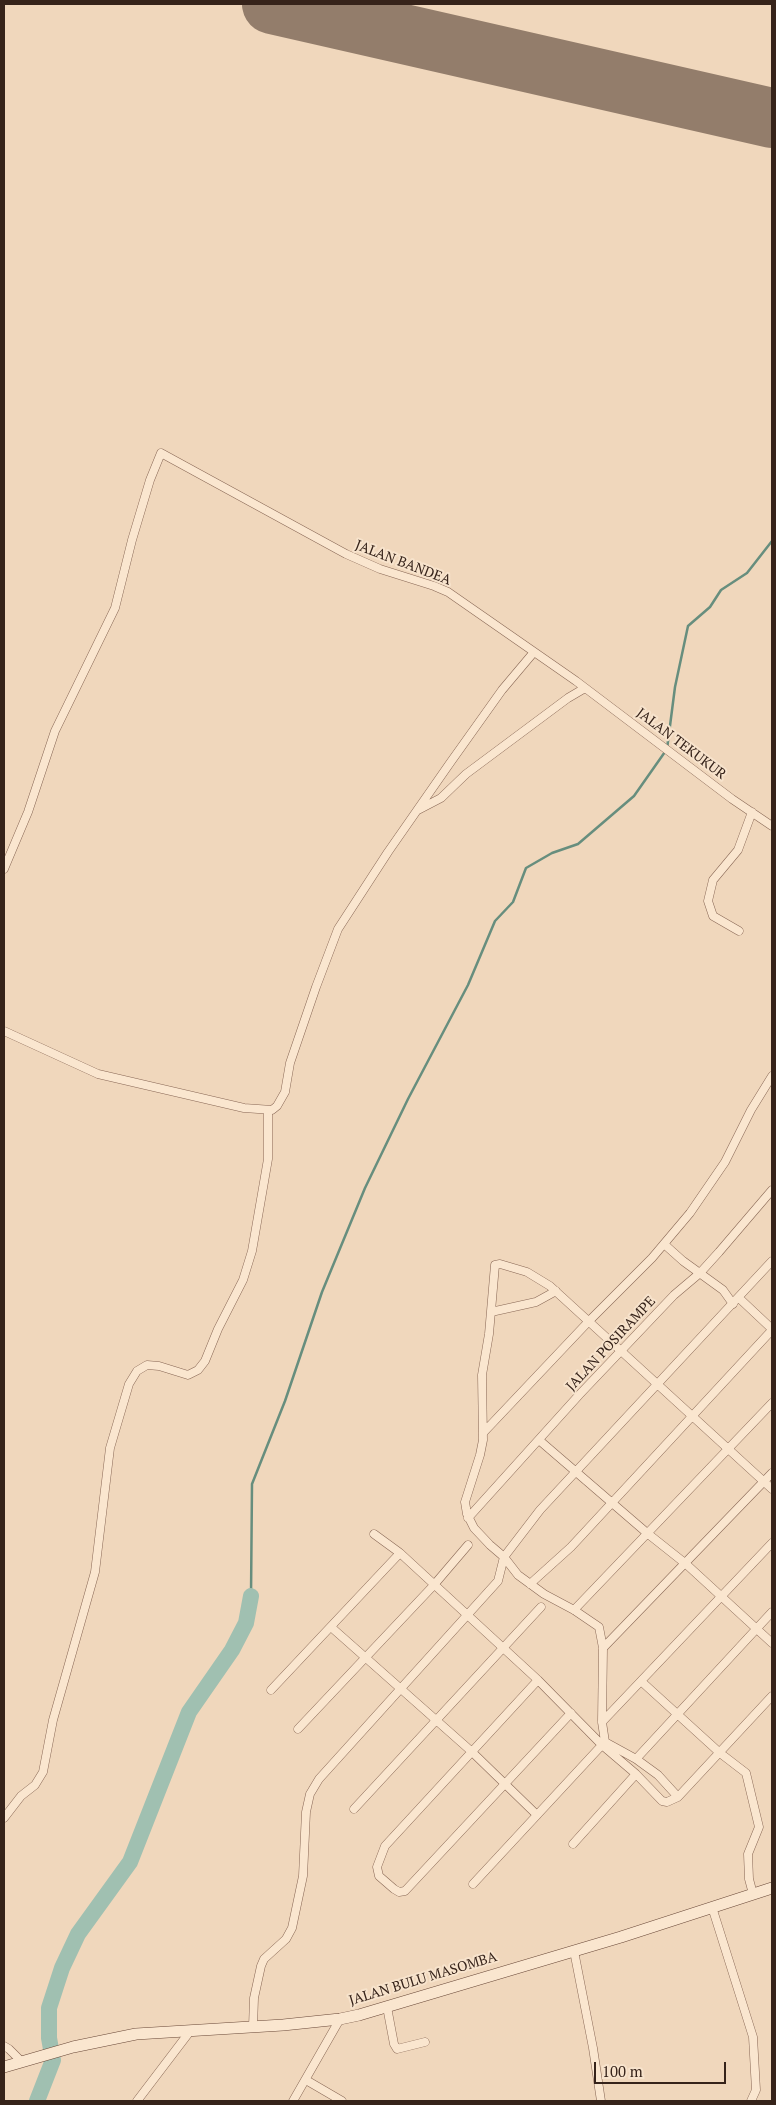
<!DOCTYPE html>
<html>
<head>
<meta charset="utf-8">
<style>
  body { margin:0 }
  #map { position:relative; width:776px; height:2105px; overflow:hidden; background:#f0d7bc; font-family:"PT Serif",serif }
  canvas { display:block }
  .frame { position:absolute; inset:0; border:5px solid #36231a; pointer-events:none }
  .scale { position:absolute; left:594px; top:2062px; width:132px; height:22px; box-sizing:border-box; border:2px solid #36231a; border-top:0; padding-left:6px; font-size:15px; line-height:18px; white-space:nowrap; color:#36231a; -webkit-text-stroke:4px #f7e3cc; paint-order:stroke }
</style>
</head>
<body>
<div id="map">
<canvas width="776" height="2105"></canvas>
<div class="frame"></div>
<div class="scale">100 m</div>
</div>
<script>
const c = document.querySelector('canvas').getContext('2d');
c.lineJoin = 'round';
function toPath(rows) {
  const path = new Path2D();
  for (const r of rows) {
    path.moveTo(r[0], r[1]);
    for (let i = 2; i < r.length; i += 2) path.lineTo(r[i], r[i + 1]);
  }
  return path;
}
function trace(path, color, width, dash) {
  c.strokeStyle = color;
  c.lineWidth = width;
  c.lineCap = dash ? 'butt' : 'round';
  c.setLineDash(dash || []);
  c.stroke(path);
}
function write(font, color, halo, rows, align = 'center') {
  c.font = font + ' "PT Serif",serif';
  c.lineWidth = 4;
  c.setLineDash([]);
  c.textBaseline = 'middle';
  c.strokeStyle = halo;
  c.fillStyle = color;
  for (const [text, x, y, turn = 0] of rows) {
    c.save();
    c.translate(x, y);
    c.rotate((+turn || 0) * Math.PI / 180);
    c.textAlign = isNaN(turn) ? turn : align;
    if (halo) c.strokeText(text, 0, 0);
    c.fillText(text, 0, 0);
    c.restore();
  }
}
const stream = toPath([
  [251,1596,252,1484,285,1401,322,1292,365,1188,408,1099,468,985,495,921,513,902,526,868,552,853,578,844,634,796,667,749,675,687,688,626,710,607,721,590,747,573,772,541]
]);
const river = toPath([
  [37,2101,53,2060,49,2038,49,2008,62,1968,78,1934,130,1862,189,1712,232,1650,246,1623,251,1596]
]);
const runway = toPath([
  [272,4,772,118]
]);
const street = toPath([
  [418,810,441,798,466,774,568,698,585,688],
  [4,869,28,812,55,731,115,608,132,540,150,480,161,453,346,554,380,569,434,586,448,592,576,681,732,799,772,826],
  [739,931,713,916,708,901,713,880,738,850,752,812],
  [4,1031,98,1074,244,1108,272,1110,277,1106,285,1092,290,1063,316,987,338,929,388,852,450,763,502,690,534,652],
  [664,1244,683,1261,723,1290,733,1304],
  [739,1298,772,1329],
  [491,1312,536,1302,556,1291],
  [483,1433,589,1321,652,1258,690,1213,725,1162,751,1110,772,1076],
  [539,1440,647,1533,686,1564,772,1643],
  [468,1518,579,1395,674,1295,700,1273,719,1252,772,1190],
  [374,1534,400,1553,538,1680,602,1745,636,1774,662,1801,667,1802,678,1797,772,1696],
  [530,1584,571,1547,772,1330],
  [574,1610,772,1403],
  [331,1627,471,1751,537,1815],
  [603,1648,772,1473],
  [538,1680,385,1846,377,1867,379,1876,394,1889,399,1892,405,1891,571,1713],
  [642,1682,720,1753,746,1773,759,1827,748,1854,749,1879,753,1894],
  [271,1690,400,1553],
  [602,1722,772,1543],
  [298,1729,433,1586,468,1545],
  [636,1759,772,1612],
  [678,1797,658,1775,636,1759,605,1742,602,1722,603,1648,599,1627,574,1610,544,1594,518,1575,504,1557,490,1545,474,1528,467,1514,465,1502,480,1455,483,1440,482,1375,489,1334,495,1265,500,1264,527,1272,550,1286,772,1489],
  [354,1809,541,1607],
  [4,1818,21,1796,35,1785,43,1772,53,1720,95,1572,110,1448,129,1384,137,1371,147,1365,159,1366,188,1375,198,1370,205,1361,218,1329,243,1280,252,1251,268,1159,268,1110],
  [573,1844,636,1774],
  [473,1884,602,1745],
  [712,1907,753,2037,756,2090,751,2101],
  [574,1951,593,2048,601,2101],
  [387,2007,394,2044,397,2049,425,2042],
  [253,2027,254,1998,261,1966,264,1959,286,1939,292,1928,303,1876,306,1812,310,1794,319,1779,498,1581,504,1557,540,1510,772,1261],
  [4,2046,9,2049,21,2061],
  [306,2080,342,2101],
  [137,2101,191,2030],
  [293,2101,340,2019]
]);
const secondary = toPath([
  [4,2067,73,2047,136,2034,283,2025,340,2019,359,2015,621,1937,772,1888]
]);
const streetNames = [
  ["JALAN BANDEA",403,563,21],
  ["JALAN TEKUKUR",681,744,37],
  ["JALAN POSIRAMPE",611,1344,-47],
  ["JALAN BULU MASOMBA",423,1979,-17]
];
trace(stream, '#678e7e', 2.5);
trace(river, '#a0c0b1', 16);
trace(runway, '#937d6b', 60);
trace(street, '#886755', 9);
trace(secondary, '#694838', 12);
trace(street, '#fae6cf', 8);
trace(secondary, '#fae6cf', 11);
write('14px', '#36231a', '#f7e3cc', streetNames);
</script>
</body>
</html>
